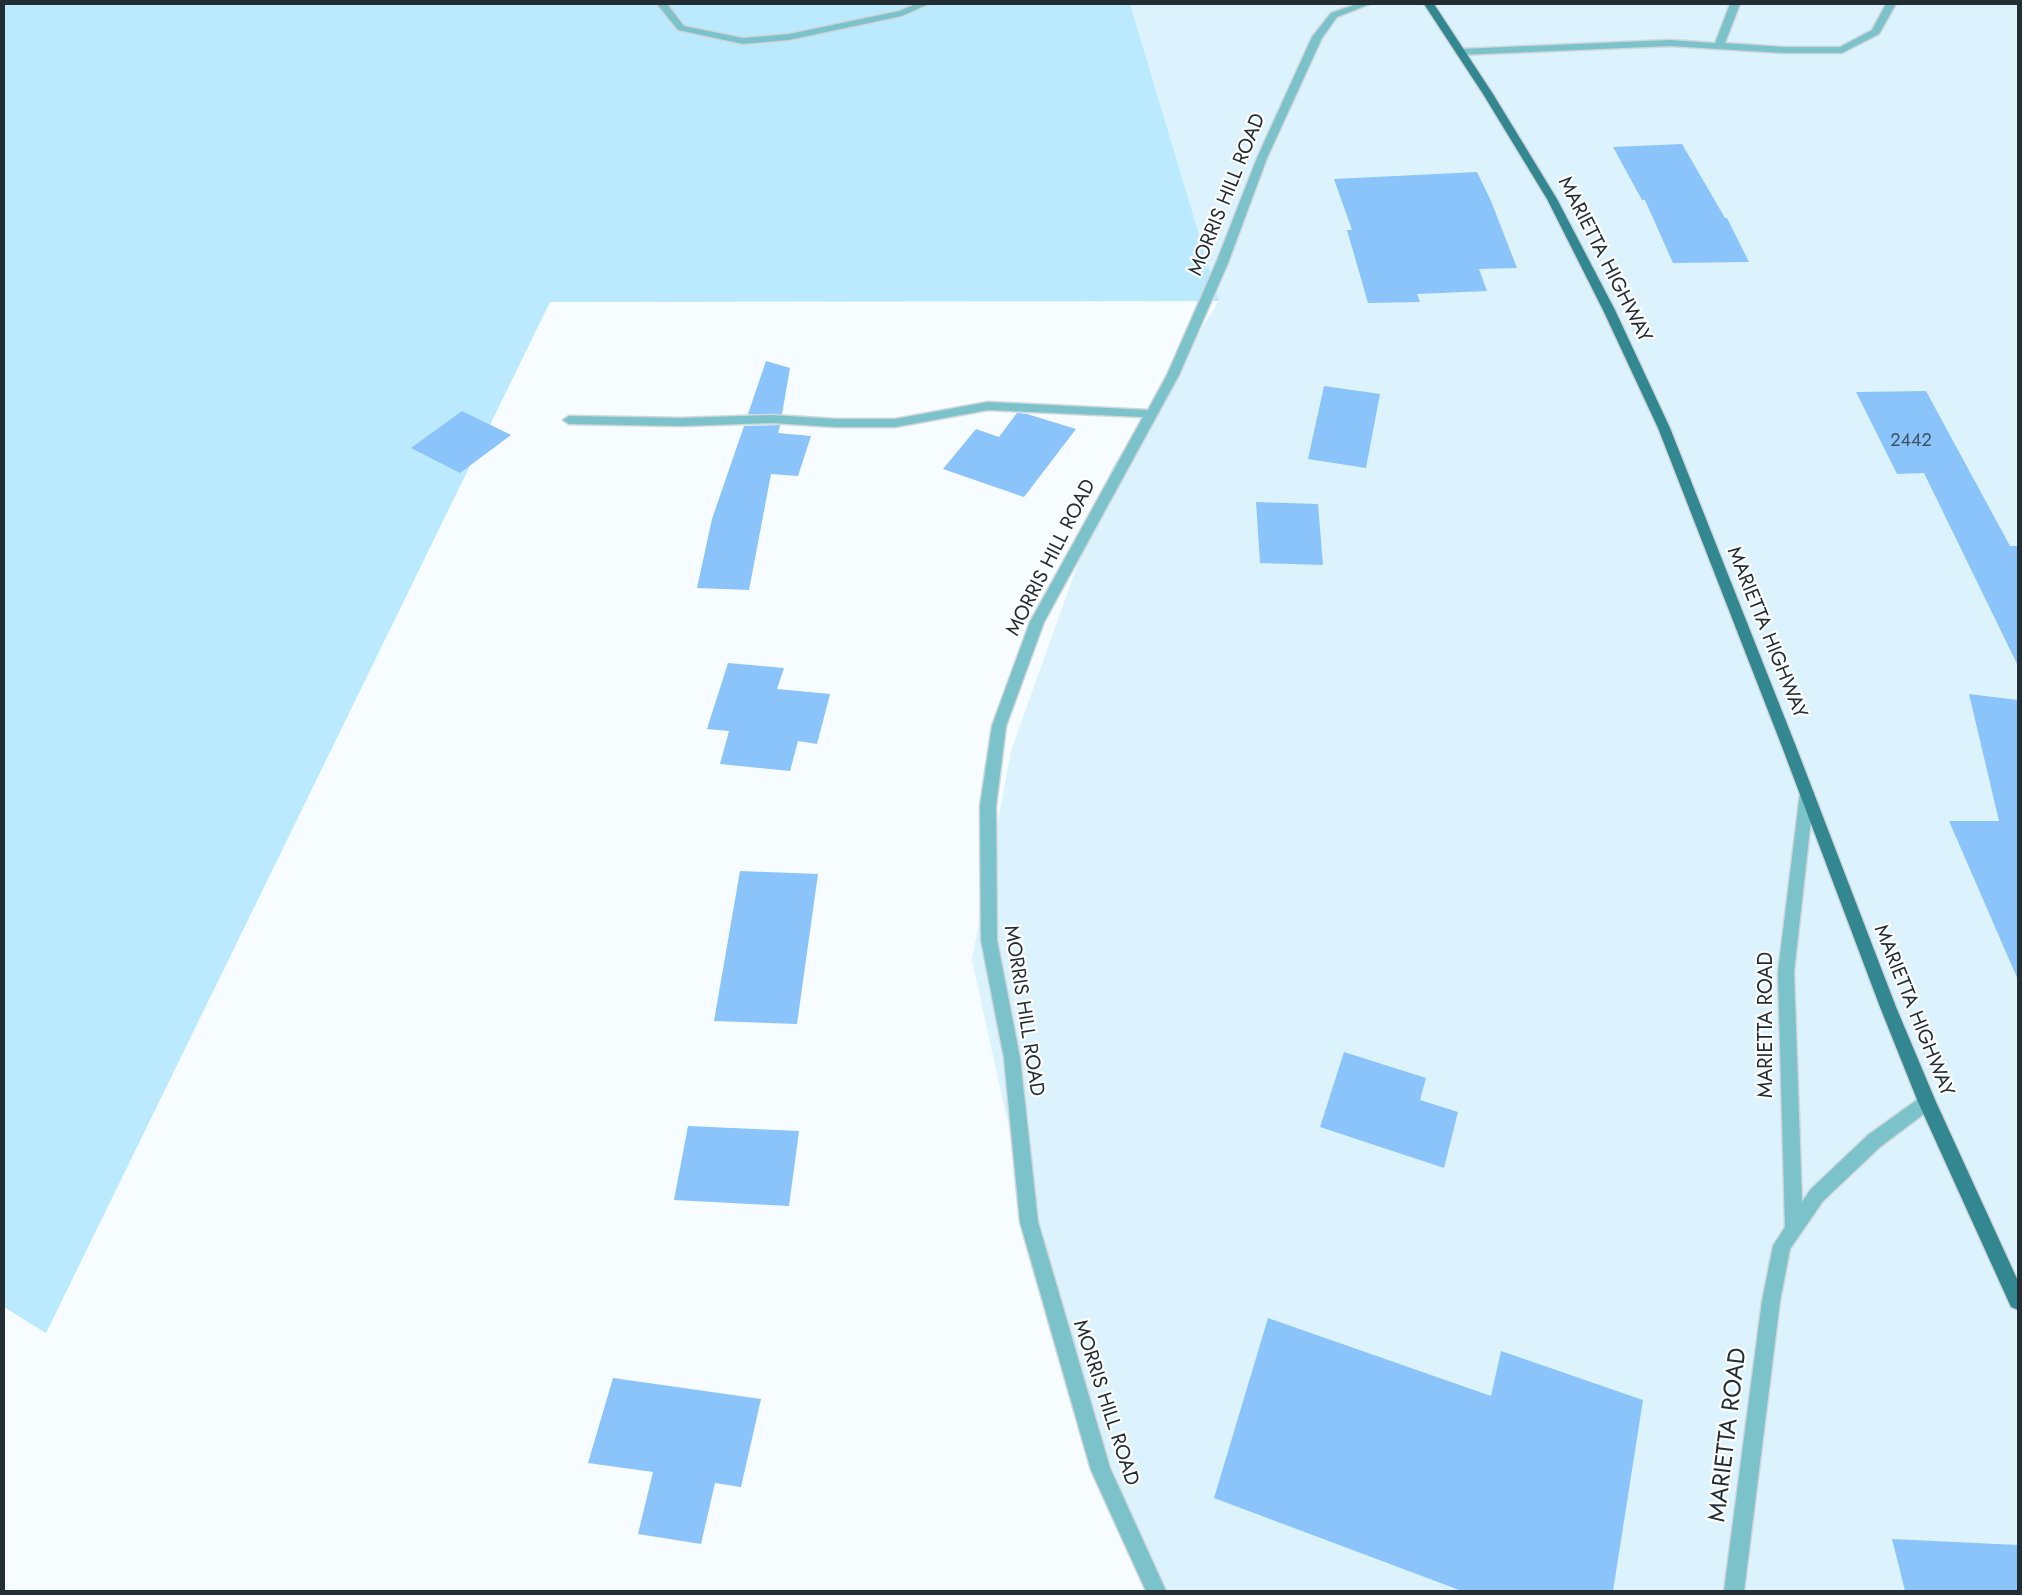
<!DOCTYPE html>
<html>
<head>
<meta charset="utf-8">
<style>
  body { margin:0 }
  #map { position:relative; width:2022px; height:1595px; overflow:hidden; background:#f6fcff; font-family:Jost,sans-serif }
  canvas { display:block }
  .frame { position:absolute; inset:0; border:5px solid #222e33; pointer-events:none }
</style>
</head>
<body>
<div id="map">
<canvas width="2022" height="1595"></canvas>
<div class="frame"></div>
</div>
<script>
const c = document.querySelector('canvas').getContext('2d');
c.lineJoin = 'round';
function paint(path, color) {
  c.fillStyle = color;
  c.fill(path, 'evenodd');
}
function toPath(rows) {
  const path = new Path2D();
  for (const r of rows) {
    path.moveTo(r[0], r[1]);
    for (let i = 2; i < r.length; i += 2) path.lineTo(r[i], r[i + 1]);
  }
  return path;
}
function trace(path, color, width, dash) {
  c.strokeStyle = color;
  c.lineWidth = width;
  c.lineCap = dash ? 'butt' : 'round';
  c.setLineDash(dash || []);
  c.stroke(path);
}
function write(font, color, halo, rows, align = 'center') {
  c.font = font + ' Jost,sans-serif';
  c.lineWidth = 4.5;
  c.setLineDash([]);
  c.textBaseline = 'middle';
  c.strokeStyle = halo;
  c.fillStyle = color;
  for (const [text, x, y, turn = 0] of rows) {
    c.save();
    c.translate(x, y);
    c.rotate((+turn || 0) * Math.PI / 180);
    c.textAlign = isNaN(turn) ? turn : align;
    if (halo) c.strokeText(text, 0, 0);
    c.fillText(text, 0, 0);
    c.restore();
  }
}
const built = toPath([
  [1130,4,2018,4,2018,1591,1156,1591,1047,1301,972,960,1011,751,1112,468,1219,301]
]);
const green = toPath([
  [4,4,1130,4,1219,301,550,302,46,1333,4,1307]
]);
const building = toPath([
  [1682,144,1725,218,1727,218,1749,262,1673,263,1645,200,1642,200,1613,147],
  [1477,172,1491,201,1517,268,1479,269,1487,291,1417,294,1420,302,1368,303,1347,230,1352,230,1334,179],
  [766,361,790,368,782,414,748,414],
  [1324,386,1380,394,1366,468,1308,459],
  [1926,391,2010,546,2018,546,2018,666,1924,473,1897,474,1856,392],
  [462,411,511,435,460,473,411,448],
  [1017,413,1027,414,1076,429,1024,497,943,469,976,429,999,437],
  [780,425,778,433,811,436,798,476,771,474,749,590,697,588,712,519,744,426],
  [1256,502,1318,504,1323,565,1260,563],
  [728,663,784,668,777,689,830,694,817,744,798,741,790,771,720,764,729,731,707,729],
  [1969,694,2018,700,2018,980,1949,821,1999,821],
  [740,871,818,874,797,1024,714,1021],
  [1344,1052,1426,1078,1420,1100,1458,1112,1444,1168,1320,1127],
  [688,1126,799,1131,789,1206,674,1200],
  [1268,1318,1491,1396,1501,1351,1643,1400,1613,1591,1462,1591,1214,1498],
  [613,1378,761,1399,741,1487,715,1483,701,1544,638,1534,653,1472,588,1463],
  [1892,1539,2018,1545,2018,1591,1905,1591]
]);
const minor = toPath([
  [657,4,667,4,684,26,743,38,789,34,899,11,916,4,929,4,902,16,789,40,743,44,678,30,657,4],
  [1357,4,1370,4,1337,17,1322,38,1267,158,1228,263,1179,375,1044,622,1006,726,996,806,997,940,1020,1058,1038,1222,1110,1468,1166,1591,1146,1591,1091,1470,1020,1222,1004,1058,981,940,980,806,992,726,1030,622,1143,417,988,410,895,427,836,427,772,423,681,426,569,424,563,420,569,416,681,418,772,415,836,419,895,419,988,402,1148,410,1167,375,1216,263,1257,158,1312,37,1331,13,1357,4],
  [1730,4,1740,4,1725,43,1783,47,1840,47,1872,30,1886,4,1896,4,1879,34,1842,53,1783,53,1670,46,1460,55,1455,52,1460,49,1670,40,1715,43,1730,4],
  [1807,787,1812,789,1814,793,1794,972,1802,1202,1811,1189,1868,1135,1921,1097,1927,1094,1933,1097,1936,1102,1933,1107,1880,1147,1823,1201,1790,1249,1780,1301,1744,1591,1724,1591,1762,1301,1773,1246,1785,1227,1778,972,1800,793,1802,789,1807,787]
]);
const major = toPath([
  [1424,4,1434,4,1493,94,1557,199,1615,310,1670,428,1795,744,1896,1007,1936,1102,2018,1281,2018,1310,2011,1307,1918,1102,1880,1007,1781,744,1658,428,1603,310,1547,199,1483,94,1424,4]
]);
const numberNames = [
  ["2442",1911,442]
];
const streetNames = [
  ["MORRIS HILL ROAD",1228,195,-68],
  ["MARIETTA HIGHWAY",1604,260,63],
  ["MORRIS HILL ROAD",1052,558,-63],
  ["MARIETTA HIGHWAY",1766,633,68],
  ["MORRIS HILL ROAD",1023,1011,81],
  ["MARIETTA HIGHWAY",1913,1011,68],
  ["MARIETTA ROAD",1767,1025,-90],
  ["MORRIS HILL ROAD",1105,1403,72]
];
const nearStreetnames = [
  ["MARIETTA ROAD",1729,1435,-83]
];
paint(built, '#dcf3fe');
paint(green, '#bbe9fd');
paint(building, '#8ac4fa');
trace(minor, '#d0d7da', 3);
trace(major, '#d0d7da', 3);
paint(minor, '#7cc2ca');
paint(major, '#338790');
write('18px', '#3c5465', null, numberNames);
write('20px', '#222e33', '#fff', streetNames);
write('24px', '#222e33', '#fff', nearStreetnames);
</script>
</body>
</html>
